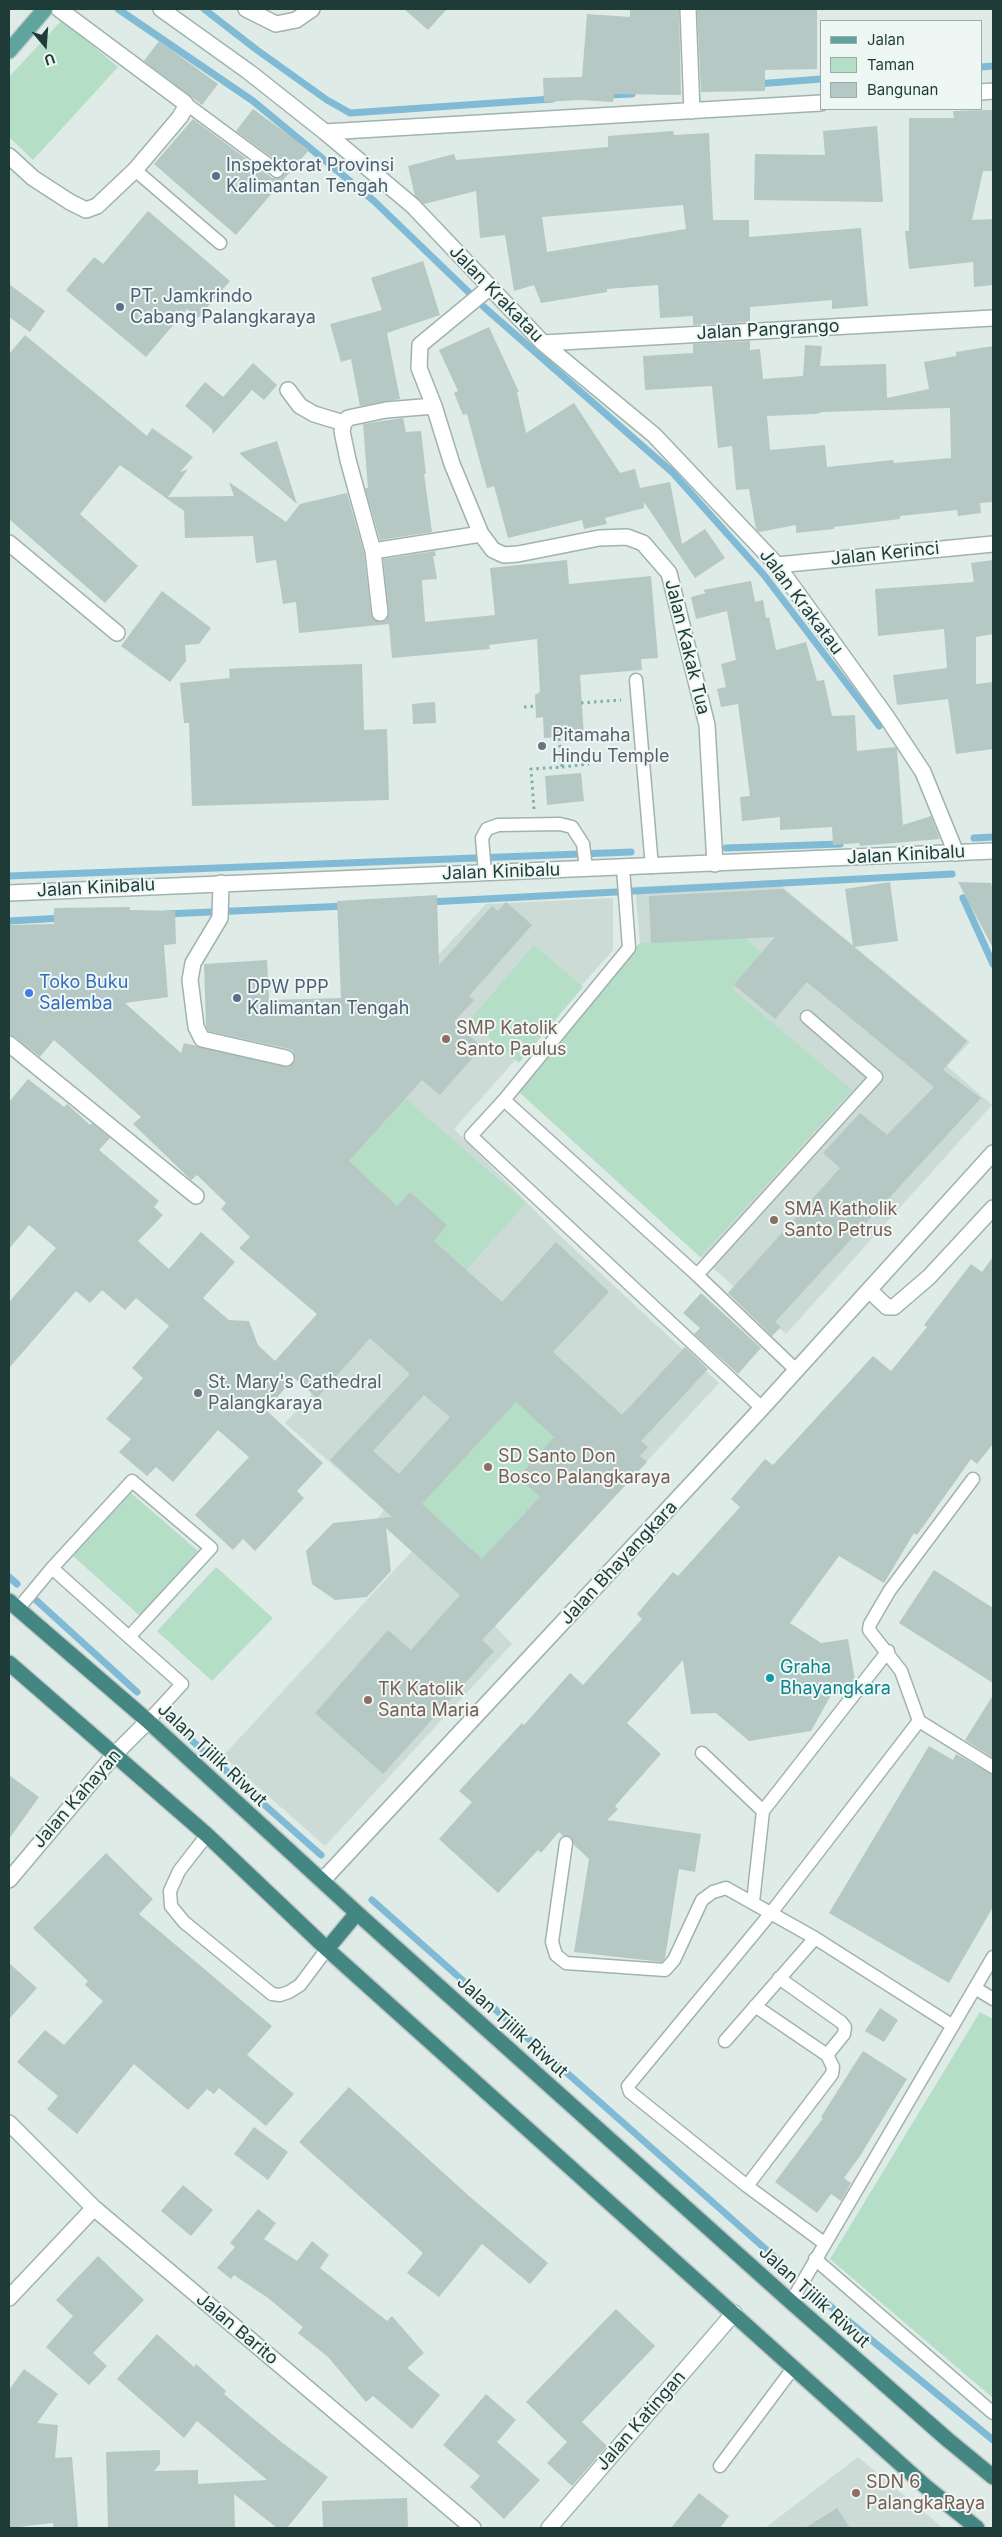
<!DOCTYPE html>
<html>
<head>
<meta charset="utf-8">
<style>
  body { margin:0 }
  #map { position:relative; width:1002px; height:2537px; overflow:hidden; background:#deebe7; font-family:Inter,sans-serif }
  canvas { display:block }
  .frame { position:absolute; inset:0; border:10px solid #1e3b38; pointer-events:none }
  .legend { position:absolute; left:820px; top:20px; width:162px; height:90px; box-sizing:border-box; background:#eef7f4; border:1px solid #9baca9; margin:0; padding:6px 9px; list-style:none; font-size:15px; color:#1e3b38 }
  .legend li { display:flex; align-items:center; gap:10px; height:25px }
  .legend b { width:25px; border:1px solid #9baca9 }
  .north { position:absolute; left:20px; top:20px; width:50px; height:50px; -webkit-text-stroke:4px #eef7f4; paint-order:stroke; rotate:162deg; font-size:14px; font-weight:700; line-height:20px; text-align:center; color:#1e3b38 }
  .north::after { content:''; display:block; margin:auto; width:18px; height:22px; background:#1e3b38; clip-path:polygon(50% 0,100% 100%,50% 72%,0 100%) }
</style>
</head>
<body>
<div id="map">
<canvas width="1002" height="2537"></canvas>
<div class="frame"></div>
<ul class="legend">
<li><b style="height:6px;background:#5fa49d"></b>Jalan</li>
<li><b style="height:14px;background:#b4dec6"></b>Taman</li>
<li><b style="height:14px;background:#b6c8c3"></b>Bangunan</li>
</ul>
<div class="north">U</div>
</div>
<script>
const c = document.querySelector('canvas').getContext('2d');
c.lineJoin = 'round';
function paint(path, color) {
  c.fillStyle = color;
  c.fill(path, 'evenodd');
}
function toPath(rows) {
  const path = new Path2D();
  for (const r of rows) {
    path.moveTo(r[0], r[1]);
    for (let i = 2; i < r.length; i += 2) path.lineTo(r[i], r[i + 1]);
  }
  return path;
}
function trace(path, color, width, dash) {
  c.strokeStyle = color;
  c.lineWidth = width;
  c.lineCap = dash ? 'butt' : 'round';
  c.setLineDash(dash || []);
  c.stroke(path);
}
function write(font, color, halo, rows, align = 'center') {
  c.font = font + ' Inter,sans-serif';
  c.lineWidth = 4;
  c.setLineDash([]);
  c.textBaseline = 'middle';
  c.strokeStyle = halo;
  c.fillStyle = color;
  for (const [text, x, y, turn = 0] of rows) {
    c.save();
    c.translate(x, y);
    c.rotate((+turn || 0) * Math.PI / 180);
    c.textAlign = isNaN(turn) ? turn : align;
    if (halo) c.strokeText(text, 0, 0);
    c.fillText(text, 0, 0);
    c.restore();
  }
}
const built = toPath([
  [774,880,970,1042,947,1066,992,1105,786,1334,518,1091,640,943,635,887],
  [613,898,613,950,454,1129,557,1233,719,1383,495,1626,512,1644,325,1846,223,1756,412,1551,377,1520,384,1510,285,1423,400,1299,245,1161,486,904],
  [858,2457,943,2528,765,2528]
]);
const green = toPath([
  [62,20,118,67,33,160,9,137,9,77],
  [745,938,762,953,732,989,852,1090,700,1257,518,1091,640,943],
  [534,945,583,987,519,1063,469,1021],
  [406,1099,526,1203,466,1270,434,1241,447,1225,410,1192,397,1206,349,1161],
  [516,1402,554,1437,518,1477,540,1497,482,1559,422,1504],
  [131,1493,198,1551,140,1616,73,1556],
  [216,1567,273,1618,212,1681,157,1631],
  [980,2012,993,2019,993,2398,830,2259]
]);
const stream = toPath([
  [118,9,253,101,374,201,485,308,672,472,764,575,879,726],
  [204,9,257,50,327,100,350,113,552,99],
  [981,67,993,66],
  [757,84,821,79],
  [605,95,632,94],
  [974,838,993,837],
  [726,848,840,844],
  [9,876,631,852],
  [963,898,993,964],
  [429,902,952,874],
  [166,914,346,906],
  [9,921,63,918],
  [9,1577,17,1584],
  [37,1601,137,1692],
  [180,1730,321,1855],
  [372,1900,779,2261],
  [824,2301,993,2440]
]);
const building = toPath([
  [404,9,447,9,428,30],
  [630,9,679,9,681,95,614,94,613,102,580,100,544,102,543,78,582,77,587,14,630,17],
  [697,9,817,9,817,69,765,70,765,91,701,92],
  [159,41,218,84,202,105,144,61],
  [253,109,309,150,236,235,154,164,193,119,272,178,281,178,285,171,282,165,236,131],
  [993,110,993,171,983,171,972,220,993,219,993,285,974,287,973,262,909,269,905,231,909,231,909,118,954,118,953,111],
  [877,126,883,202,754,200,755,154,825,155,823,131],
  [673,131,674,135,709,133,713,220,749,220,749,237,861,228,868,306,832,309,832,300,750,307,750,322,693,325,693,316,660,318,658,285,607,289,607,292,541,303,534,285,514,291,505,235,480,238,476,191,424,204,415,196,408,166,454,154,456,160,608,147,608,136],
  [683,205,686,229,547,252,542,217],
  [148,211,230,281,198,318,187,309,146,357,66,290,94,257,103,264],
  [423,261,440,315,387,333,400,399,360,406,351,359,341,362,330,324,382,310,371,278],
  [9,284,45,311,30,332,9,317],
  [489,327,519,392,517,392,526,433,574,403,620,473,635,469,640,488,670,482,682,544,705,529,725,558,695,578,644,502,644,508,605,518,607,524,584,529,582,520,508,538,494,486,487,488,467,414,463,415,454,393,458,391,439,350],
  [25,335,147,436,152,428,193,457,180,472,188,469,168,497,234,496,229,482,286,522,300,504,347,493,364,553,371,614,376,621,385,621,389,612,383,559,435,551,436,556,433,556,437,579,422,580,425,622,495,615,490,568,567,560,569,584,651,576,658,658,641,659,642,670,580,675,584,736,544,738,543,717,536,718,535,695,540,692,537,639,489,645,490,649,392,658,389,624,299,633,296,602,283,604,276,560,256,563,253,536,185,538,184,511,120,465,80,514,138,566,105,603,9,519,9,354],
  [750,341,750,350,760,349,763,379,803,376,805,345,822,346,820,366,886,364,887,398,929,389,924,362,956,356,956,352,993,346,993,502,980,503,981,513,958,516,957,510,900,516,900,519,834,527,834,529,796,533,796,525,759,532,756,529,749,489,736,490,732,446,718,448,712,386,645,390,643,356,693,353,693,344],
  [950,408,951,458,894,463,893,460,827,467,825,445,770,450,767,416,816,414,822,412],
  [253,363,277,385,264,400,252,390,213,434,212,429,185,406,205,382,223,397],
  [403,418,406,432,421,431,426,474,424,474,432,532,380,540,365,488,368,488,363,424],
  [277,441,297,504,239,453],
  [993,560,993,634,976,637,976,684,993,682,993,749,956,754,948,699,897,705,893,675,947,668,944,629,878,636,875,589,974,582,971,563],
  [751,581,755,602,763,600,766,618,769,617,776,650,806,642,817,681,824,680,832,716,855,715,857,751,895,747,897,749,903,825,931,816,940,839,860,846,859,843,833,845,832,827,780,830,780,817,742,821,740,797,750,796,738,704,721,707,717,689,726,687,721,664,736,660,727,611,696,619,691,597,706,593,703,590],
  [162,591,211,628,199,644,185,645,186,661,170,682,121,646],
  [362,664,364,730,387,729,389,800,192,806,189,723,184,723,180,683,230,678,229,669,243,668],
  [435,702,436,723,413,724,412,704],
  [581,773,584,801,547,805,545,776],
  [890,882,898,941,854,947,967,1041,943,1070,981,1098,775,1322,781,1327,772,1336,728,1293,840,1168,823,1153,860,1113,887,1135,934,1087,807,982,775,1019,734,985,775,937,651,943,649,896,783,889,853,946,845,889],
  [958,882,991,883,993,890,993,948],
  [437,895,439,965,492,906,498,911,506,902,532,925,469,996,474,1000,454,1022,482,1047,440,1095,422,1080,349,1161,397,1206,410,1192,447,1225,434,1241,502,1302,556,1242,609,1292,553,1352,622,1415,685,1347,708,1369,641,1441,648,1447,640,1456,647,1462,482,1640,494,1651,383,1774,315,1713,388,1630,411,1650,460,1595,386,1528,391,1571,367,1597,335,1600,312,1584,306,1551,333,1523,392,1517,330,1460,410,1374,370,1338,317,1398,294,1378,266,1410,323,1463,297,1491,304,1498,255,1551,243,1539,233,1550,195,1515,249,1457,218,1430,173,1482,156,1467,147,1476,119,1452,131,1439,106,1419,143,1378,132,1368,169,1326,136,1298,125,1310,102,1290,90,1303,76,1291,9,1368,9,1302,56,1248,29,1225,9,1249,9,1102,28,1079,64,1107,67,1104,90,1125,92,1123,110,1138,99,1150,159,1201,154,1207,163,1215,138,1241,169,1269,201,1232,235,1262,203,1298,229,1320,249,1321,258,1345,275,1361,317,1314,239,1248,250,1237,221,1209,226,1203,197,1175,191,1180,187,1176,133,1124,141,1117,54,1040,40,1057,15,1037,9,1035,9,925,54,924,54,908,130,907,130,910,175,911,176,944,164,945,168,997,125,1003,181,1053,184,1043,288,1067,295,1060,293,1051,289,1049,208,1031,206,1026,204,964,267,960,269,1000,341,998,337,901],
  [424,1395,450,1417,399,1474,373,1451],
  [516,1402,554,1437,518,1477,540,1497,482,1559,422,1504],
  [993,1257,993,1444,977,1464,971,1459,917,1535,914,1533,884,1583,839,1556,790,1623,821,1643,848,1639,855,1680,844,1694,831,1695,811,1731,749,1741,716,1713,691,1714,683,1660,627,1723,661,1754,615,1806,618,1809,607,1820,701,1834,695,1872,679,1869,665,1958,662,1962,574,1952,589,1859,574,1845,571,1837,563,1836,559,1832,541,1853,538,1850,498,1893,439,1839,472,1802,459,1791,522,1723,524,1725,570,1673,583,1685,642,1619,637,1614,673,1572,678,1576,740,1507,731,1499,765,1459,773,1465,873,1356,891,1371,927,1327,924,1325,971,1264,982,1272],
  [701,1293,761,1348,738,1374,694,1334,700,1328,683,1313],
  [934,1570,993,1608,993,1683,899,1623],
  [993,1695,993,1758,965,1740],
  [929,1746,953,1760,956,1754,993,1775,993,1907,949,1983,829,1913],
  [9,1775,39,1797,9,1839],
  [106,1853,153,1899,139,1914,272,2026,247,2055,294,2094,266,2126,219,2088,214,2094,207,2089,188,2110,134,2064,77,2134,47,2109,58,2096,17,2062,45,2030,64,2045,103,2001,85,1985,88,1981,33,1928],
  [9,1963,37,1988,9,2019],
  [880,2008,898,2020,884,2042,865,2031],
  [863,2051,907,2079,860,2156,844,2178,851,2183,841,2201,831,2194,817,2213,775,2182,823,2118,821,2117],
  [349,2087,469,2196,548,2263,530,2284,482,2244,439,2297,407,2273,423,2253,299,2142],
  [254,2127,288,2152,268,2180,234,2154],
  [183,2185,213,2210,191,2236,161,2211],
  [258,2209,276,2223,264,2239,297,2261,312,2241,329,2255,320,2268,387,2321,392,2316,424,2353,407,2368,440,2395,412,2429,373,2396,366,2402,328,2357,298,2333,303,2327,268,2298,234,2275,231,2279,217,2268,235,2247,230,2243],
  [98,2256,144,2300,93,2353,107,2366,89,2385,46,2347,73,2316,56,2300],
  [616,2309,655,2346,582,2422,607,2446,572,2486,547,2463,567,2442,526,2402],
  [157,2334,194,2367,196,2364,226,2391,224,2394,280,2441,328,2477,287,2528,277,2528,234,2494,235,2528,108,2528,106,2452,160,2450,160,2464,154,2471,198,2470,198,2484,267,2480,197,2421,184,2438,117,2379],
  [24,2369,58,2394,37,2423,58,2425,55,2458,72,2457,78,2528,54,2528,53,2523,9,2528,9,2390],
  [486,2394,516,2420,497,2442,540,2480,504,2519,470,2487,480,2476,443,2445],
  [699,2493,729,2516,720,2528,671,2528],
  [407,2498,408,2528,323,2528,322,2501],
  [837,2508,850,2528,805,2528]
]);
const path = toPath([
  [581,703,621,700],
  [524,707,535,706],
  [562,767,589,764],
  [534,809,531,769,562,767,559,738]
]);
const service = toPath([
  [185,103,277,171],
  [135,170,220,243],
  [636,680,652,867],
  [485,873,482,838,487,829,498,825,560,824,572,827,583,844,586,868],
  [504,1100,629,948,623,868],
  [697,1275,876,1077,807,1017],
  [762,1408,471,1136,504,1100,697,1275,796,1370],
  [973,1479,890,1590,870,1624,869,1630,901,1671,919,1721,993,1767],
  [52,1568,129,1637],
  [18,1609,52,1568,132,1481,211,1548,129,1637,182,1684,148,1721],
  [702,1753,763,1811],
  [207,1835,179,1871,170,1891,171,1906,184,1922,272,1994,280,1995,289,1992,300,1985,327,1949],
  [566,1843,552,1942,556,1955,566,1963,665,1970,674,1960,702,1900,713,1892,726,1888,815,1938,953,2026],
  [753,1902,763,1811,888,1651],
  [779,1978,841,2022,845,2027,844,2034,827,2055],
  [975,1988,993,1999],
  [725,2041,815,1938],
  [747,2186,832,2074,833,2067,827,2055,755,2006],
  [824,2243,747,2186,630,2092,628,2086,771,1913,919,1721],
  [815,2259,993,2413],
  [791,2302,993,1957],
  [720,2466,794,2367]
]);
const minor = toPath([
  [161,9,249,72,325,132,413,206,543,343,654,435,777,565,886,716,923,772,956,853],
  [246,9,276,24,296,20,312,9],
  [688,9,692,111],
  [981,92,993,91],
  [325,132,821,103],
  [9,156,33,178,70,202,86,210,97,206,135,170,180,117,185,108,185,103,181,100,59,9],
  [489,288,420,345,419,368,434,406,452,464,481,534,493,550,504,555,518,554,599,538,627,537,643,543,669,573,707,725,715,864],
  [543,343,993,318],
  [288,390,300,406,314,414,344,423],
  [434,406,386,410,348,418,344,423,342,431,348,460,373,551,481,534],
  [9,543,117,633],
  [373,551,380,613],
  [777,565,993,544],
  [221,883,220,918,193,963,190,980,196,1027,202,1039,286,1058],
  [9,1044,196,1196],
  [869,1290,887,1307,894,1307,929,1277,993,1208],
  [9,1880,115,1754,148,1721],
  [322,1881,762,1408,993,1153],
  [9,2123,94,2208,473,2528],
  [9,2298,94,2208],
  [549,2528,734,2313]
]);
const tertiary = toPath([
  [9,893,993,851]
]);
const primary = toPath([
  [9,51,45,9]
]);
const trunk = toPath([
  [9,1601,148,1721,357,1913,791,2302,948,2440,993,2477],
  [9,1663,207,1835,327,1949,925,2486,977,2528],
  [327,1949,357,1913]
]);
const markers = [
  [216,176,5,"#5c6f8a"],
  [120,307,5,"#5c6f8a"],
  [542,746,5,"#6b7280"],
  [29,993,5,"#3f7fe0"],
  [237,998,5,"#5c6f8a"],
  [446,1039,5,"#8d6e63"],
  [774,1220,5,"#8d6e63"],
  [198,1393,5,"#6b7280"],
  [488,1467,5,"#8d6e63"],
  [770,1678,5,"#0f9aa8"],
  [368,1700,5,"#8d6e63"],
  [856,2493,5,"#8d6e63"]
];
const serviceNames = [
  ["Inspektorat Provinsi",226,166],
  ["Kalimantan Tengah",226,187],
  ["PT. Jamkrindo",130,297],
  ["Cabang Palangkaraya",130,318],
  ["DPW PPP",247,988],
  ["Kalimantan Tengah",247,1009]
];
const streetNames = [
  ["Jalan Krakatau",496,294,46],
  ["Jalan Pangrango",768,330,-3],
  ["Jalan Kerinci",885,554,-6],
  ["Jalan Krakatau",801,602,53],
  ["Jalan Kakak Tua",687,647,76],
  ["Jalan Kinibalu",906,855,-3],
  ["Jalan Kinibalu",501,872,-2],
  ["Jalan Kinibalu",96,888,-3],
  ["Jalan Bhayangkara",619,1563,-47],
  ["Jalan Tjilik Riwut",212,1755,43],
  ["Jalan Kahayan",77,1799,-49],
  ["Jalan Tjilik Riwut",512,2027,42],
  ["Jalan Tjilik Riwut",814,2297,42],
  ["Jalan Barito",237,2329,40],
  ["Jalan Katingan",641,2421,-49]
];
const worshipNames = [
  ["Pitamaha",552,736],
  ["Hindu Temple",552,757],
  ["St. Mary's Cathedral",208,1383],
  ["Palangkaraya",208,1404]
];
const shopNames = [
  ["Toko Buku",39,983],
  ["Salemba",39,1004]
];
const educationNames = [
  ["SMP Katolik",456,1029],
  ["Santo Paulus",456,1050],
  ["SMA Katholik",784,1210],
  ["Santo Petrus",784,1231],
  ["SD Santo Don",498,1457],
  ["Bosco Palangkaraya",498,1478],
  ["TK Katolik",378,1690],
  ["Santa Maria",378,1711],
  ["SDN 6",866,2483],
  ["PalangkaRaya",866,2504]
];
const cultureNames = [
  ["Graha",780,1668],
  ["Bhayangkara",780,1689]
];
paint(built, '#ccdbd6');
paint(green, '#b4dec6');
trace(stream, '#81bad5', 7);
paint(building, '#b6c8c3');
trace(service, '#a1b3af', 15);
trace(minor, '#a1b3af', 18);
trace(tertiary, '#a1b3af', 18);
trace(primary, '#c0c8c7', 18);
trace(trunk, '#c0c8c7', 18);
trace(path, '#7cb1a8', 3, [2.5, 4]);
trace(service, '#fff', 12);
trace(minor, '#fff', 15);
trace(tertiary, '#fff', 15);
trace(primary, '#5fa49d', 15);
trace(trunk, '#448682', 15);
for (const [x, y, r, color] of markers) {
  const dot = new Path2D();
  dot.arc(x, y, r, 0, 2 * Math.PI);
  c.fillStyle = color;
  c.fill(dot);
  trace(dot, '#eef7f4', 2);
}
write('18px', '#4e5e75', '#eef7f4', serviceNames, 'left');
write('18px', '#1e3b38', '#eef7f4', streetNames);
write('18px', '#5b616d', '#eef7f4', worshipNames, 'left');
write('18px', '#366cbe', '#eef7f4', shopNames, 'left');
write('18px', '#785e54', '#eef7f4', educationNames, 'left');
write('18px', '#0d838f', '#eef7f4', cultureNames, 'left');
</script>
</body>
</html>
